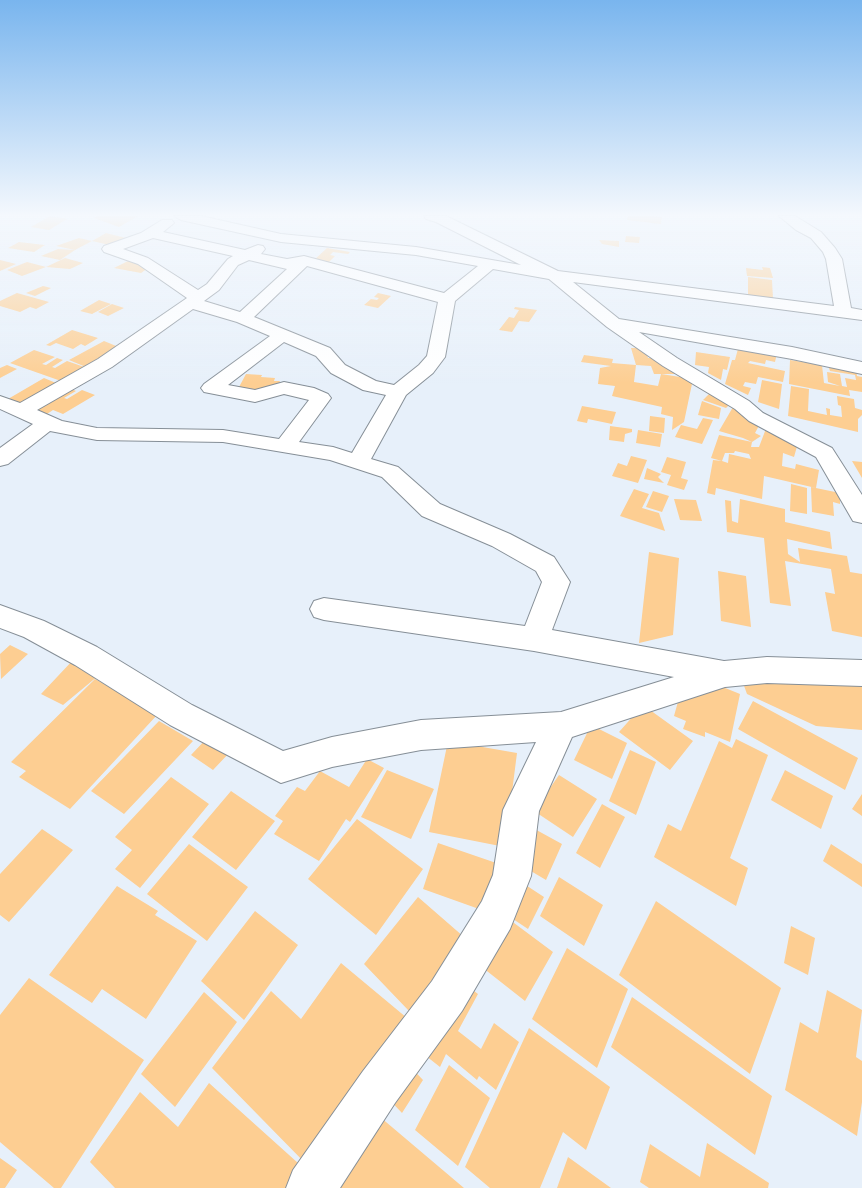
<!DOCTYPE html>
<html>
<head>
<meta charset="utf-8">
<style>
  body { margin:0 }
  canvas { display:block; background:#e7f0fa }
</style>
</head>
<body>
<canvas width="862" height="1188"></canvas>
<script>
const c = document.querySelector('canvas').getContext('2d');
c.lineJoin = 'round';
function paint(path, color) {
  c.fillStyle = color;
  c.fill(path, 'evenodd');
}
function toPath(rows) {
  const path = new Path2D();
  for (const r of rows) {
    path.moveTo(r[0], r[1]);
    for (let i = 2; i < r.length; i += 2) path.lineTo(r[i], r[i + 1]);
  }
  return path;
}
function trace(path, color, width, dash) {
  c.strokeStyle = color;
  c.lineWidth = width;
  c.lineCap = dash ? 'butt' : 'round';
  c.setLineDash(dash || []);
  c.stroke(path);
}
const building = toPath([
  [50,216,67,219,49,230,31,227],
  [97,216,138,216,119,227,94,218],
  [628,216,652,216,662,217,661,224,627,220],
  [106,233,130,239,114,246,92,241],
  [626,236,640,237,639,243,625,242],
  [79,238,92,241,75,250,56,246],
  [599,240,619,241,619,247,602,244],
  [19,242,45,245,34,252,8,248],
  [327,248,350,252,348,254,333,252,330,255,335,256,327,264,312,262],
  [58,249,75,250,60,260,41,256],
  [65,258,83,263,70,269,46,267],
  [132,259,151,266,141,273,114,268],
  [0,260,16,264,0,271],
  [27,262,46,267,22,276,7,270],
  [762,267,770,268,773,278,747,276,746,268,763,270],
  [748,277,772,280,773,299,748,296],
  [43,286,51,288,35,296,26,293],
  [17,293,49,302,36,309,30,307,20,312,0,306,0,301],
  [378,293,391,296,378,308,364,305,371,299,377,300,379,298,374,297],
  [99,300,111,304,92,314,80,311],
  [112,304,124,308,108,316,98,312],
  [515,307,537,310,529,322,519,321,512,332,499,330,509,317,514,318,519,310,514,309],
  [72,330,98,338,85,346,81,344,73,349,56,343,50,346,46,345],
  [104,341,121,348,86,367,69,360],
  [739,345,777,353,775,362,766,360,765,364,750,361,748,363,785,371,783,382,758,377,756,384,745,382,743,386,751,388,748,395,725,384,732,360,735,360],
  [631,348,645,348,648,358,653,358,677,374,654,374,651,366,636,365,634,382,658,386,661,374,693,379,684,422,672,430,673,417,661,414,662,407,612,396,615,386,598,384,600,368,611,366,581,362,584,355,613,359,612,363,636,365],
  [34,350,55,357,42,364,46,365,57,358,63,360,52,367,55,368,67,361,90,369,61,381,10,363],
  [696,352,730,357,727,370,723,369,721,380,708,373,709,367,695,365],
  [790,360,822,365,824,383,840,386,828,382,827,372,840,374,842,386,847,387,845,378,856,380,855,375,830,371,828,365,856,369,857,376,862,377,862,392,849,390,850,396,789,384],
  [7,365,17,369,0,378,0,368],
  [246,374,262,375,261,377,275,378,274,381,280,381,277,388,270,393,244,390,245,388,239,387],
  [44,378,56,383,37,394,29,406,8,399],
  [762,380,782,384,779,409,758,402],
  [791,386,809,389,808,411,827,415,826,408,830,409,830,415,842,417,841,406,838,405,837,396,854,399,855,408,862,410,862,415,858,419,858,432,788,416],
  [69,388,76,391,64,398,67,399,82,390,95,395,63,414,53,410,44,416,31,410],
  [709,394,732,402,726,408,703,400],
  [702,401,721,408,719,419,698,415],
  [582,406,616,412,612,424,588,419,587,423,577,421],
  [733,407,761,422,755,433,761,436,752,442,743,438,719,431],
  [650,416,665,418,664,433,649,431],
  [703,418,713,420,702,444,675,437,681,425,697,429],
  [610,426,632,429,632,432,625,434,624,442,609,440],
  [767,426,798,443,794,457,783,453,782,466,795,469,796,464,819,470,816,488,764,476,762,499,716,488,715,495,707,493,713,460,722,461,711,458,719,435,752,442,751,447,759,447],
  [735,451,749,454,751,459,729,454,728,463,722,461,725,453,734,453],
  [638,430,662,434,660,447,636,443],
  [631,456,647,460,638,483,612,476,618,463,627,466],
  [667,457,686,462,681,478,688,480,684,490,667,485,671,475,661,472],
  [852,461,862,462,862,478],
  [647,468,661,474,658,477,664,483,644,479],
  [791,484,807,488,807,514,790,511],
  [811,487,840,493,840,504,833,502,834,516,812,512],
  [634,489,649,494,642,508,659,513,665,531,620,516],
  [653,491,669,496,662,512,646,507],
  [674,499,696,500,702,521,680,520],
  [740,499,785,509,785,522,830,532,832,549,787,539,788,554,800,562,798,548,847,556,850,572,862,574,862,637,832,631,825,592,835,594,831,569,785,561,791,606,770,603,764,538,727,532,725,500,731,501,732,521,738,523],
  [649,552,679,558,673,635,639,643],
  [718,571,746,576,751,627,721,621],
  [10,645,28,654,1,679,0,654],
  [74,659,104,671,63,705,41,694],
  [95,679,158,714,70,809,19,777,26,771,11,762],
  [708,681,740,694,730,742,705,732,705,737,683,729,686,721,674,716,681,691],
  [743,683,862,685,862,730,816,726,747,694],
  [753,701,858,758,845,790,738,729],
  [643,705,693,741,670,770,619,732],
  [159,721,193,741,124,814,91,791],
  [591,725,627,743,612,779,574,760],
  [209,736,231,751,213,770,191,755],
  [736,739,768,755,730,858,748,868,736,906,654,857,668,824,681,831,719,741,732,748],
  [448,741,517,753,505,847,429,832],
  [630,750,656,762,636,815,609,801],
  [367,759,384,768,350,822,346,819,319,861,274,834,283,821,275,816,297,787,305,791,320,771,349,787],
  [387,770,434,789,411,839,361,817],
  [785,770,833,796,821,829,771,800],
  [559,775,597,799,573,837,534,811],
  [171,777,209,804,140,888,115,869,132,850,115,837],
  [231,791,275,821,236,870,192,837],
  [862,794,862,816,852,809],
  [602,804,625,817,600,868,576,853],
  [357,819,423,869,376,935,308,879],
  [531,827,562,844,546,880,514,861],
  [42,829,73,850,9,922,0,915,0,874],
  [438,843,505,866,493,914,423,889],
  [189,844,248,887,207,941,147,894],
  [831,844,862,864,862,887,823,861],
  [559,877,603,905,584,946,540,916],
  [518,880,544,897,528,929,501,911],
  [117,886,158,911,155,915,197,941,146,1019,102,989,92,1003,49,975],
  [418,897,464,937,409,1011,364,964],
  [656,901,781,988,750,1074,619,975],
  [255,911,298,945,244,1020,201,981],
  [506,917,553,952,525,1001,478,964],
  [791,926,815,938,808,975,784,963],
  [567,948,628,989,597,1068,532,1019],
  [341,963,407,1018,309,1167,212,1068,271,991,301,1019],
  [29,978,144,1060,61,1188,54,1188,0,1142,0,1015],
  [461,981,478,994,458,1031,481,1049,494,1023,519,1042,496,1090,479,1076,477,1080,446,1054,440,1067,421,1052],
  [827,990,862,1010,856,1057,862,1061,862,1102,857,1136,785,1090,800,1022,818,1033],
  [204,992,237,1022,175,1107,141,1074],
  [632,997,772,1096,755,1155,611,1047],
  [529,1028,610,1087,586,1150,563,1132,540,1188,490,1188,465,1167],
  [404,1060,423,1080,402,1113,382,1092],
  [449,1065,490,1098,458,1166,415,1130],
  [209,1083,308,1172,299,1188,115,1188,90,1162,140,1092,178,1127],
  [373,1111,464,1188,329,1188],
  [707,1143,769,1183,768,1188,649,1188,640,1182,650,1144,700,1177],
  [568,1157,611,1188,557,1188],
  [0,1158,17,1170,5,1188,0,1188]
]);
const minor = toPath([
  [174,216,201,216,281,234,416,247,521,265,436,222,426,219,424,216,446,216,558,271,834,306,826,259,823,252,811,238,796,230,779,216,795,216,821,232,835,248,842,259,851,308,862,310,862,320,573,282,619,319,792,347,862,362,862,374,792,359,639,332,677,358,749,401,763,413,832,448,862,495,862,523,853,521,816,457,749,421,735,409,663,366,607,327,549,279,493,269,455,301,445,357,433,373,406,395,371,459,398,467,440,504,510,534,554,557,570,582,552,630,724,661,767,657,862,660,862,686,767,683,725,687,572,737,539,811,531,876,510,929,462,1011,395,1103,340,1188,286,1188,293,1170,363,1071,432,981,482,901,493,875,503,810,536,742,421,750,332,767,281,783,170,725,75,665,24,637,0,628,0,605,44,621,97,647,192,705,283,751,332,737,421,720,561,712,674,677,534,651,324,620,314,617,310,609,314,601,324,598,525,626,542,582,536,571,492,546,422,516,382,477,330,460,223,442,97,440,50,431,8,464,0,466,0,448,33,424,0,409,0,396,20,403,98,359,187,298,138,264,104,252,102,249,104,246,141,233,162,220,172,220,174,223,163,232,245,250,258,245,263,246,265,249,261,254,287,259,304,256,444,293,478,266,416,255,281,242,181,220,174,216],
  [153,238,233,256,228,259,207,284,198,290,148,258,123,249,153,238],
  [249,260,287,269,240,312,204,301,219,290,238,265,249,260],
  [307,266,438,302,427,356,419,365,394,385,376,381,345,365,330,348,254,317,307,266],
  [193,309,237,322,270,336,204,384,201,388,204,392,255,402,284,394,309,400,279,439,223,430,97,428,62,421,37,410,112,367,193,309],
  [284,342,316,356,331,373,363,390,386,395,352,453,333,447,299,442,331,398,328,394,314,388,284,382,255,390,228,385,284,342]
]);
paint(building, '#fdce92');
trace(minor, '#868f97', 2);
paint(minor, '#fff');
const sky = c.createLinearGradient(0, 0, 0, 383);
sky.addColorStop(0, '#79b5ee');
sky.addColorStop(0.56, '#f4f8fd');
sky.addColorStop(1, '#f4f8fd00');
c.fillStyle = sky;
c.fillRect(0, 0, 862, 383);
</script>
</body>
</html>
